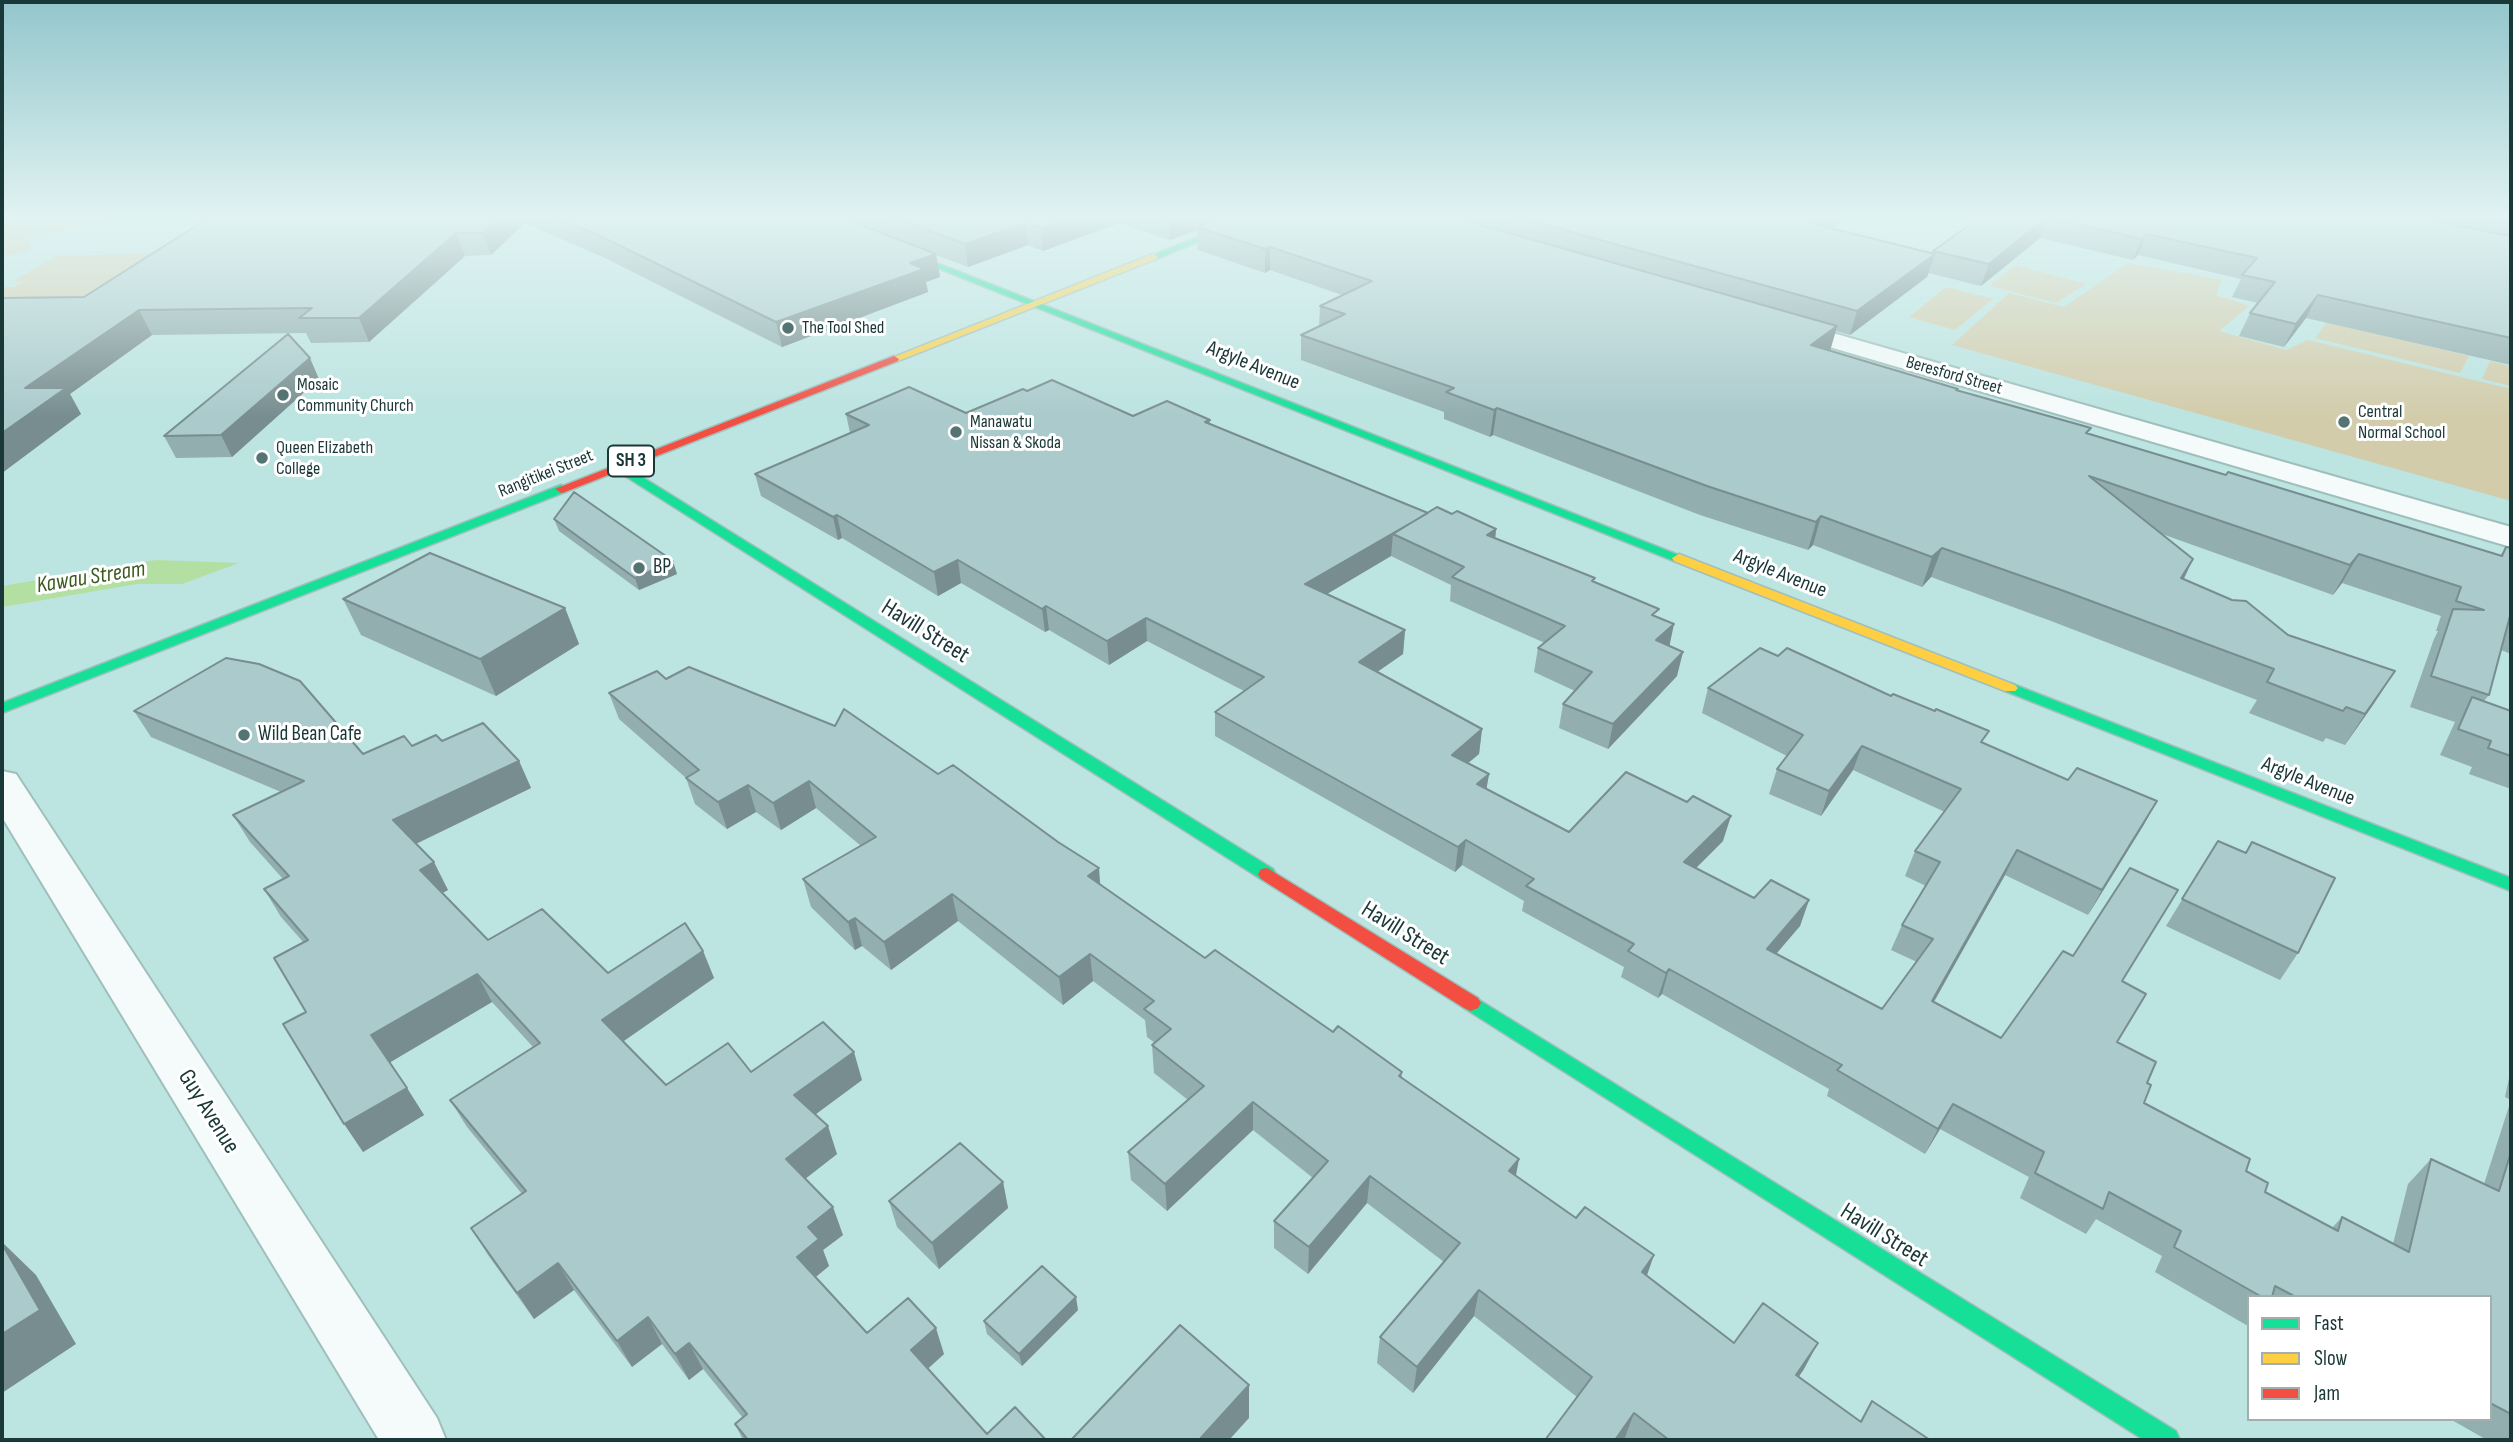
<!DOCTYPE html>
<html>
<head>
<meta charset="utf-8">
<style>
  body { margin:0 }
  #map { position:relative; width:2513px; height:1442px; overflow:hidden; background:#bce4e1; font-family:"Sofia Sans Condensed",sans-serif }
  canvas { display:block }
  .frame { position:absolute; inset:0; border:4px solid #1a3837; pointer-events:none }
  .legend { position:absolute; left:2247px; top:1295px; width:245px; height:126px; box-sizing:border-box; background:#fff; border:2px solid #a3afaf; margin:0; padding:9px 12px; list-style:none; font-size:21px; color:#1a3837 }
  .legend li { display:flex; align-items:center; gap:14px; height:35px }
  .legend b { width:35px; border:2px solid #a3afaf }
</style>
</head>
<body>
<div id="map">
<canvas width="2513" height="1442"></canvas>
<div class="frame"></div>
<ul class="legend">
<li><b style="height:9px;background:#16e098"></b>Fast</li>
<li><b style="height:9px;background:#ffcf43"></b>Slow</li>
<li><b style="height:9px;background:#f24e42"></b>Jam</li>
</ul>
</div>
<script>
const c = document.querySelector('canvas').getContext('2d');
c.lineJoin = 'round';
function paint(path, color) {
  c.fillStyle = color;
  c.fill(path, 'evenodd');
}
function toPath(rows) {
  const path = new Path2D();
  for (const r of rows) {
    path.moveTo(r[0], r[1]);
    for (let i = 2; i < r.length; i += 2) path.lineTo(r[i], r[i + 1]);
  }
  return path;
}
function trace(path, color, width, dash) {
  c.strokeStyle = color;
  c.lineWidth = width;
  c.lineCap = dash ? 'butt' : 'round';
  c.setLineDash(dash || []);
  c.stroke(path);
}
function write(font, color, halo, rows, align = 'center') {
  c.font = font + ' "Sofia Sans Condensed",sans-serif';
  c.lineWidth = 6;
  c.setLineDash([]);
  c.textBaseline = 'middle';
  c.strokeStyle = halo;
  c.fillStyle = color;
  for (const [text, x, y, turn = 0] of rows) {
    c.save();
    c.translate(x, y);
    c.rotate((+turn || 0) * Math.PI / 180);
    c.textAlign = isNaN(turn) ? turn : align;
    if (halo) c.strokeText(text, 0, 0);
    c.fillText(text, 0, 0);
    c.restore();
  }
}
const green = toPath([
  [2,215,134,215,28,239,32,250,8,256,2,252],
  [168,253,132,286,2,316,2,287,14,287,23,281,13,281,56,256],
  [2128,263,2222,280,2216,295,2249,306,2219,331,2286,350,2308,340,2511,389,2511,501,1952,345,2009,293,2064,307],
  [2015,265,2086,284,2056,303,1990,286],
  [1946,287,1993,299,1955,330,1909,317],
  [2327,322,2469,356,2460,373,2315,338],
  [2490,361,2511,366,2511,386,2482,379]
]);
const water = toPath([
  [156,560,239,563,182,584,137,584,2,607,2,586]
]);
const street = toPath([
  [1784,319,2511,527,2511,547,1775,331,1772,326,1775,321,1784,319],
  [2,771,16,774,437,1418,446,1440,379,1440,2,817,2,771]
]);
const fast = toPath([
  [804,215,815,215,1686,558,1684,561,1674,561,804,215],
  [1254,215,1265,215,1156,259,1148,257,1254,215],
  [618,462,1273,869,1276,874,1273,879,1261,879,614,469,612,466,618,462],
  [561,485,567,489,565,492,2,713,2,703,561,485],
  [2010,683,2511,878,2511,891,2005,691,2002,688,2005,685,2010,683],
  [1471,995,2176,1431,2180,1440,2144,1440,1464,1008,1461,1003,1464,998,1471,995]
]);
const slow = toPath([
  [1153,254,1158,257,1156,259,898,361,889,359,1153,254],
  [1679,554,2015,685,2018,688,2015,691,2005,691,1674,561,1672,558,1679,554]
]);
const jam = toPath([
  [894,356,899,359,898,361,565,492,561,493,555,489,894,356],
  [1267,868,1478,998,1481,1003,1478,1008,1471,1011,1464,1008,1261,879,1258,874,1261,869,1267,868]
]);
const wall = toPath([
  [213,215,1852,215,1831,228,1933,254,1933,251,1983,215,2511,215,2511,365,2306,318,2284,347,2239,336,2250,313,2258,303,2232,297,2241,279,2138,255,2133,260,2040,238,1981,286,1929,273,1927,277,1850,335,1836,331,1830,350,1958,389,1957,391,2088,433,2226,475,2500,556,2506,547,2511,548,2511,654,2501,650,2489,695,2484,701,2511,711,2511,789,2469,774,2472,767,2440,755,2455,722,2410,707,2434,639,2438,631,2436,631,2441,616,2342,583,2333,595,2162,534,2193,559,2184,579,2375,702,2345,745,2326,738,2323,742,2249,713,2257,700,2051,621,1931,577,1922,587,1813,545,1808,550,1700,515,1493,435,1490,437,1444,419,1444,412,1301,360,1301,335,1319,326,1320,306,1342,295,1270,270,1265,273,1198,250,1197,230,1170,240,1119,223,1043,251,1028,245,968,267,936,255,940,277,926,282,928,292,782,347,605,258,525,223,491,255,465,256,369,342,311,343,306,333,152,335,70,394,81,414,2,473,2,298,84,297],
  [319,379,232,457,176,458,164,436],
  [1027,391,1133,416,1210,420,1210,424,1427,513,1452,514,1496,529,1495,538,1594,582,1657,617,1669,646,1677,676,1608,749,1559,728,1563,704,1575,691,1534,672,1538,648,1545,643,1450,601,1451,585,1391,556,1327,594,1405,630,1403,654,1377,672,1482,729,1479,754,1468,763,1489,774,1486,789,1569,832,1723,841,1696,868,1754,898,1809,900,1800,926,1776,954,1882,1009,1917,962,1891,950,1902,925,1926,886,1905,876,1915,851,1945,812,1853,770,1821,816,1769,794,1777,769,1787,756,1702,713,1708,688,1778,656,2068,780,2157,801,2143,826,2088,915,2005,875,1934,1002,2001,1038,2073,956,2178,890,2122,981,2117,1042,2147,1083,2144,1103,2246,1171,2265,1192,2332,1228,2342,1217,2393,1244,2408,1184,2431,1159,2484,1184,2511,1100,2505,1097,2511,1069,2511,1440,2487,1440,2450,1419,2490,1419,2490,1297,2249,1297,2248,1326,2155,1272,2162,1256,2096,1219,2086,1234,2020,1198,2029,1177,1940,1129,1925,1154,1827,1096,1829,1089,1662,994,1658,998,1621,977,1624,967,1522,911,1524,901,1462,865,1455,872,1215,736,1215,712,1244,691,1147,641,1109,665,1049,630,1045,632,961,583,938,596,842,538,838,540,761,496,755,474,850,433,846,414,966,413],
  [554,519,677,574,639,590,559,531],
  [343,599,565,608,579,644,496,696,361,635],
  [666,679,1100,885,1205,958,1402,1072,1402,1078,1516,1176,1734,1343,1804,1369,1799,1376,1860,1421,1872,1401,1930,1440,1628,1440,1625,1438,1624,1440,1545,1440,1577,1397,1474,1316,1413,1393,1377,1363,1380,1337,1444,1262,1367,1203,1308,1274,1274,1248,1274,1221,1313,1178,1253,1130,1167,1211,1131,1180,1128,1152,1188,1100,1154,1073,1152,1045,1155,1043,1147,1037,1145,1020,1093,981,1063,1005,958,921,891,970,862,946,855,950,811,907,803,879,861,846,816,808,781,830,756,812,727,829,695,804,686,778,619,719,609,693],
  [134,711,363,754,442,741,519,761,531,788,416,844,448,890,442,893,488,940,608,973,703,951,714,978,624,1041,666,1085,751,1072,862,1080,815,1114,837,1154,805,1179,843,1235,823,1250,829,1266,816,1277,867,1333,944,1354,928,1368,987,1434,1046,1440,743,1440,735,1424,743,1418,703,1369,689,1380,662,1344,632,1367,574,1290,534,1319,488,1255,471,1228,522,1194,467,1127,450,1100,533,1047,492,1002,390,1062,424,1115,363,1152,306,1012,304,943,281,917,264,889,283,879,250,842,233,815,281,792,151,737],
  [2218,841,2246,853,2252,842,2298,953,2280,980,2166,926],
  [1003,1182,1008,1208,939,1269,897,1227,889,1201],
  [1078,1310,1022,1366,987,1334,984,1321]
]);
const shadedWall = toPath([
  [503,215,522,215,525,223,491,255,483,233],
  [1078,215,1118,215,1119,223,1043,251,1041,228],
  [1176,215,1235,215,1197,227,1197,230,1170,240,1169,218],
  [1823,215,1852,215,1804,246,1810,223],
  [2047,217,2040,238,1981,286,1989,264],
  [1026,223,1028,245,968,267,965,244],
  [456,233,465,256,369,342,359,318],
  [2146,234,2138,255,2133,260,2142,239],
  [1270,247,1270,270,1265,273,1265,249],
  [936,254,940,277,926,282,928,292,782,347,776,322,910,263],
  [1935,254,1927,277,1850,335,1857,311],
  [2318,295,2306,318,2284,347,2296,324],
  [139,310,152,335,70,394,81,414,2,473,2,433,25,388],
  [1837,326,1830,351,1811,345],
  [310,358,319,379,232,457,221,435],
  [1497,408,1493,435,1490,437,1494,410],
  [1428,513,1393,534,1391,556,1305,607,1305,584],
  [837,515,842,538,838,540,833,517],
  [1821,516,1813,545,1808,550,1816,522],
  [1496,529,1494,552,1487,535],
  [1942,548,1931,577,1922,587,1932,557],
  [2359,554,2342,583,2333,595,2350,565],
  [2193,559,2179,588,2181,578],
  [958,560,961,583,938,596,934,572],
  [673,561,677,574,639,590,635,578],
  [1046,606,1049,630,1045,632,1042,609],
  [565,608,579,644,496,696,480,659],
  [1146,618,1147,641,1109,665,1107,641],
  [1674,624,1669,648,1656,640],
  [1405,630,1403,654,1357,686,1359,662],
  [1683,652,1677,676,1608,749,1613,724],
  [2395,671,2375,702,2345,745,2365,714],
  [1482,729,1479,754,1449,779,1452,755],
  [1862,746,1853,770,1821,816,1829,791],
  [519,761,531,788,407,848,393,820],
  [1489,774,1485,798,1477,784],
  [809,781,816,808,781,830,773,803],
  [748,785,756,812,727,829,718,802],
  [2157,801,2143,826,2088,915,2102,890],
  [1731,816,1723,841,1677,887,1684,862],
  [1466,840,1462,865,1455,872,1458,847],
  [2017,850,2005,875,1920,1026,1932,1001],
  [434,862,448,890,435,897,420,870],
  [1099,868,1101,896,1088,876],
  [952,894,958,921,891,970,884,942],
  [1809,900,1800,926,1758,975,1767,949],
  [855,918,862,946,855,950,848,922],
  [703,951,714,978,615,1047,602,1020],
  [1090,954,1093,981,1063,1005,1059,977],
  [1669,969,1662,994,1658,998,1666,973],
  [477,974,492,1002,389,1063,371,1035],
  [854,1052,862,1080,804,1123,794,1095],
  [407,1088,424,1115,363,1152,344,1124],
  [1253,1102,1253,1130,1167,1211,1165,1184],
  [1953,1104,1940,1129,1925,1154,1938,1129],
  [828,1126,837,1154,796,1186,786,1159],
  [1519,1159,1514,1186,1509,1171],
  [1370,1176,1367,1203,1308,1274,1309,1247],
  [1003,1182,1008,1208,939,1269,932,1243],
  [833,1207,843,1235,823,1250,829,1266,808,1283,797,1257,808,1227],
  [2,1242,36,1275,76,1344,2,1393],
  [1654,1255,1645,1281,1642,1272],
  [558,1263,574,1290,534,1319,517,1293],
  [1479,1290,1474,1316,1413,1393,1417,1367],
  [1076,1297,1078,1310,1022,1366,1019,1354],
  [648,1317,662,1344,632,1367,617,1341],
  [936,1328,944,1354,920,1376,911,1350],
  [689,1343,703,1369,689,1380,675,1354],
  [1818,1343,1804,1369,1783,1400,1796,1375],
  [1249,1385,1249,1418,1229,1440,1199,1440],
  [1634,1413,1624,1440,1615,1440]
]);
const building = toPath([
  [213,215,503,215,483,233,456,233,359,318,299,318,312,308,139,310,25,388,66,388,2,433,2,298,84,297,213,215],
  [550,215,835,215,936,254,910,263,924,269,776,322,598,235,550,215],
  [888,215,1078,215,1041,228,1026,223,965,244,888,215],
  [1160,215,1176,215,1169,218,1160,215],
  [1229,215,1445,215,1837,326,1811,345,1958,389,1956,390,2091,428,2086,433,2226,475,2228,472,2502,556,2506,547,2511,548,2511,617,2510,616,2489,695,2431,676,2453,609,2484,610,2456,601,2461,587,2359,554,2350,565,2089,476,2193,559,2181,578,2232,600,2246,601,2288,635,2395,671,2365,714,2346,707,2343,711,2267,682,2274,669,2064,591,1942,548,1932,557,1821,516,1816,522,1707,486,1497,408,1494,410,1446,392,1454,388,1301,335,1345,314,1320,306,1372,281,1270,247,1265,249,1197,227,1229,215],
  [1510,215,1823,215,1810,223,1935,254,1857,311,1510,215],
  [1983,215,2404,215,2511,236,2511,338,2318,295,2296,324,2250,313,2275,282,2242,275,2257,258,2146,234,2142,239,2047,217,1989,264,1933,251,1983,215],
  [2498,215,2511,215,2511,217,2498,215],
  [288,334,310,358,221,435,164,436,288,334],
  [1052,380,1133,416,1167,401,1210,420,1205,422,1428,513,1305,584,1405,630,1359,662,1482,729,1452,755,1489,774,1477,784,1569,832,1626,772,1687,802,1693,796,1731,816,1684,862,1754,898,1771,880,1809,900,1767,949,1882,1009,1933,939,1902,925,1940,862,1915,851,1961,789,1862,746,1829,791,1777,769,1803,735,1708,688,1760,648,1778,656,1787,648,1891,696,1893,694,1935,711,1936,709,1989,731,1981,742,2068,780,2077,768,2157,801,2102,890,2017,850,1932,1001,2001,1038,2063,951,2073,956,2130,868,2178,890,2122,981,2146,994,2117,1042,2156,1062,2147,1083,2151,1085,2144,1103,2250,1159,2246,1171,2268,1183,2265,1192,2338,1231,2342,1217,2409,1252,2431,1159,2499,1191,2511,1152,2511,1414,2490,1403,2490,1297,2296,1297,2275,1286,2272,1297,2262,1297,2174,1247,2181,1231,2109,1192,2103,1209,2035,1173,2044,1152,1953,1104,1938,1129,1837,1070,1842,1065,1669,969,1666,973,1628,951,1634,944,1526,886,1534,879,1466,840,1458,847,1215,712,1264,677,1146,618,1107,641,1046,606,1042,609,958,560,934,572,837,515,833,517,755,474,869,425,846,414,909,387,966,413,1023,389,1027,391,1052,380],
  [574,492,673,561,635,578,554,519,574,492],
  [1437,507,1452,514,1457,511,1496,529,1487,535,1595,578,1592,581,1659,609,1652,615,1674,624,1656,640,1683,652,1613,724,1563,704,1592,672,1538,648,1565,626,1452,577,1464,567,1393,534,1437,507],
  [430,553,565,608,480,659,343,599,430,553],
  [226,658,259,664,300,681,363,754,404,736,412,746,436,735,442,741,483,723,519,761,393,820,434,862,420,870,488,940,542,909,608,973,685,923,703,951,602,1020,666,1085,728,1043,751,1072,823,1022,854,1052,794,1095,828,1126,786,1159,833,1207,808,1227,819,1239,797,1257,867,1333,908,1298,936,1328,911,1350,987,1434,1015,1407,1046,1440,748,1440,735,1424,747,1414,689,1343,675,1354,648,1317,617,1341,558,1263,517,1293,471,1228,526,1191,450,1100,540,1043,477,974,371,1035,407,1088,344,1124,283,1024,306,1012,274,958,308,940,264,889,289,876,233,815,304,781,134,711,226,658],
  [689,667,835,726,844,709,938,774,953,765,1058,842,1099,868,1088,876,1205,958,1215,950,1333,1032,1338,1026,1402,1072,1399,1076,1519,1159,1509,1171,1576,1218,1585,1207,1654,1255,1642,1272,1734,1343,1763,1303,1818,1343,1796,1375,1861,1422,1872,1401,1930,1440,1669,1440,1634,1413,1615,1440,1545,1440,1592,1377,1479,1290,1417,1367,1380,1337,1460,1243,1370,1176,1309,1247,1274,1221,1328,1161,1253,1102,1165,1184,1128,1152,1204,1086,1152,1045,1171,1029,1144,1009,1154,1001,1090,954,1059,977,952,894,884,942,855,918,848,922,803,879,876,837,809,781,773,803,748,785,718,802,686,778,699,770,609,693,657,671,666,679,689,667],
  [2472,697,2511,711,2511,756,2488,748,2491,741,2458,729,2472,697],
  [2218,841,2246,853,2252,842,2335,878,2298,953,2182,899,2218,841],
  [960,1143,1003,1182,932,1243,889,1201,960,1143],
  [2,1244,40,1310,2,1334,2,1244],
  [1042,1266,1076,1297,1019,1354,984,1321,1042,1266],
  [1180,1325,1249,1385,1199,1440,1071,1440,1180,1325]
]);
const markers = [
  [788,328,7,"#537472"],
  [283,395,7,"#537472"],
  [2344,422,7,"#537472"],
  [956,432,7,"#537472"],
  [262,458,7,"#537472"],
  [639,568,7,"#537472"],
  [244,735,7,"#537472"]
];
const farPoinames = [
  ["The Tool Shed",802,328],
  ["Mosaic",297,385],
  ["Community Church",297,406],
  ["Central",2358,412],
  ["Normal School",2358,433],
  ["Manawatu",970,422],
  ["Nissan & Skoda",970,443],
  ["Queen Elizabeth",276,448],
  ["College",276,469]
];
const farStreetnames = [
  ["Beresford Street",1954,376,16],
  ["Rangitikei Street",546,474,-22]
];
const shields = [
  [631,461,46]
];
const shieldNames = [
  ["SH 3",631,461]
];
const streetNames = [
  ["Argyle Avenue",1253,366,22],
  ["Argyle Avenue",1780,574,22],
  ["Argyle Avenue",2308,782,22]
];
const poiNames = [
  ["BP",653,568],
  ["Wild Bean Cafe",258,735]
];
const waterNames = [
  ["Kawau Stream",91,578,-9]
];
const nearStreetnames = [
  ["Havill Street",925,632,32],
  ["Havill Street",1405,934,32],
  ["Guy Avenue",208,1112,58],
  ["Havill Street",1884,1236,32]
];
paint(green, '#d3ccab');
paint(water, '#b3e0a2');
trace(street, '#9fbfbc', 4);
trace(fast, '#9fbfbc', 3);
trace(slow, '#9fbfbc', 3);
trace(jam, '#9fbfbc', 3);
paint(street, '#f5fbfa');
paint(fast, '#16e098');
paint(slow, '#ffcf43');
paint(jam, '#f24e42');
paint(wall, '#93aeaf');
paint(shadedWall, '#788d8f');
paint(building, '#abcacc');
trace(building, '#788d8f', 2);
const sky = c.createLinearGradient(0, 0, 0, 417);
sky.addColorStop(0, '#93c6cc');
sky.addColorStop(0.52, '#e1f3f2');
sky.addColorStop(1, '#e1f3f200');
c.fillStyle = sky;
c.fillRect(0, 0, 2513, 417);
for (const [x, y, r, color] of markers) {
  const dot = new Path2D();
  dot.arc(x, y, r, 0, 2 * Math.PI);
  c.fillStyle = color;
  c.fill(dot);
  trace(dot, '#fff', 2.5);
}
write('18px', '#1a3837', '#fff', farPoinames, 'left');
write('18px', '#1a3837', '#fff', farStreetnames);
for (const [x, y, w] of shields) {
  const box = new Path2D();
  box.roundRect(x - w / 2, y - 15.5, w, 31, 5);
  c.fillStyle = '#fff';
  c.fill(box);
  trace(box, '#1a3837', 2);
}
write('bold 19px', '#1a3837', null, shieldNames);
write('21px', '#1a3837', '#fff', streetNames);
write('21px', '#1a3837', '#fff', poiNames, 'left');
write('italic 23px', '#3c5a1f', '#fff', waterNames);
write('24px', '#1a3837', '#fff', nearStreetnames);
</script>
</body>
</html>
